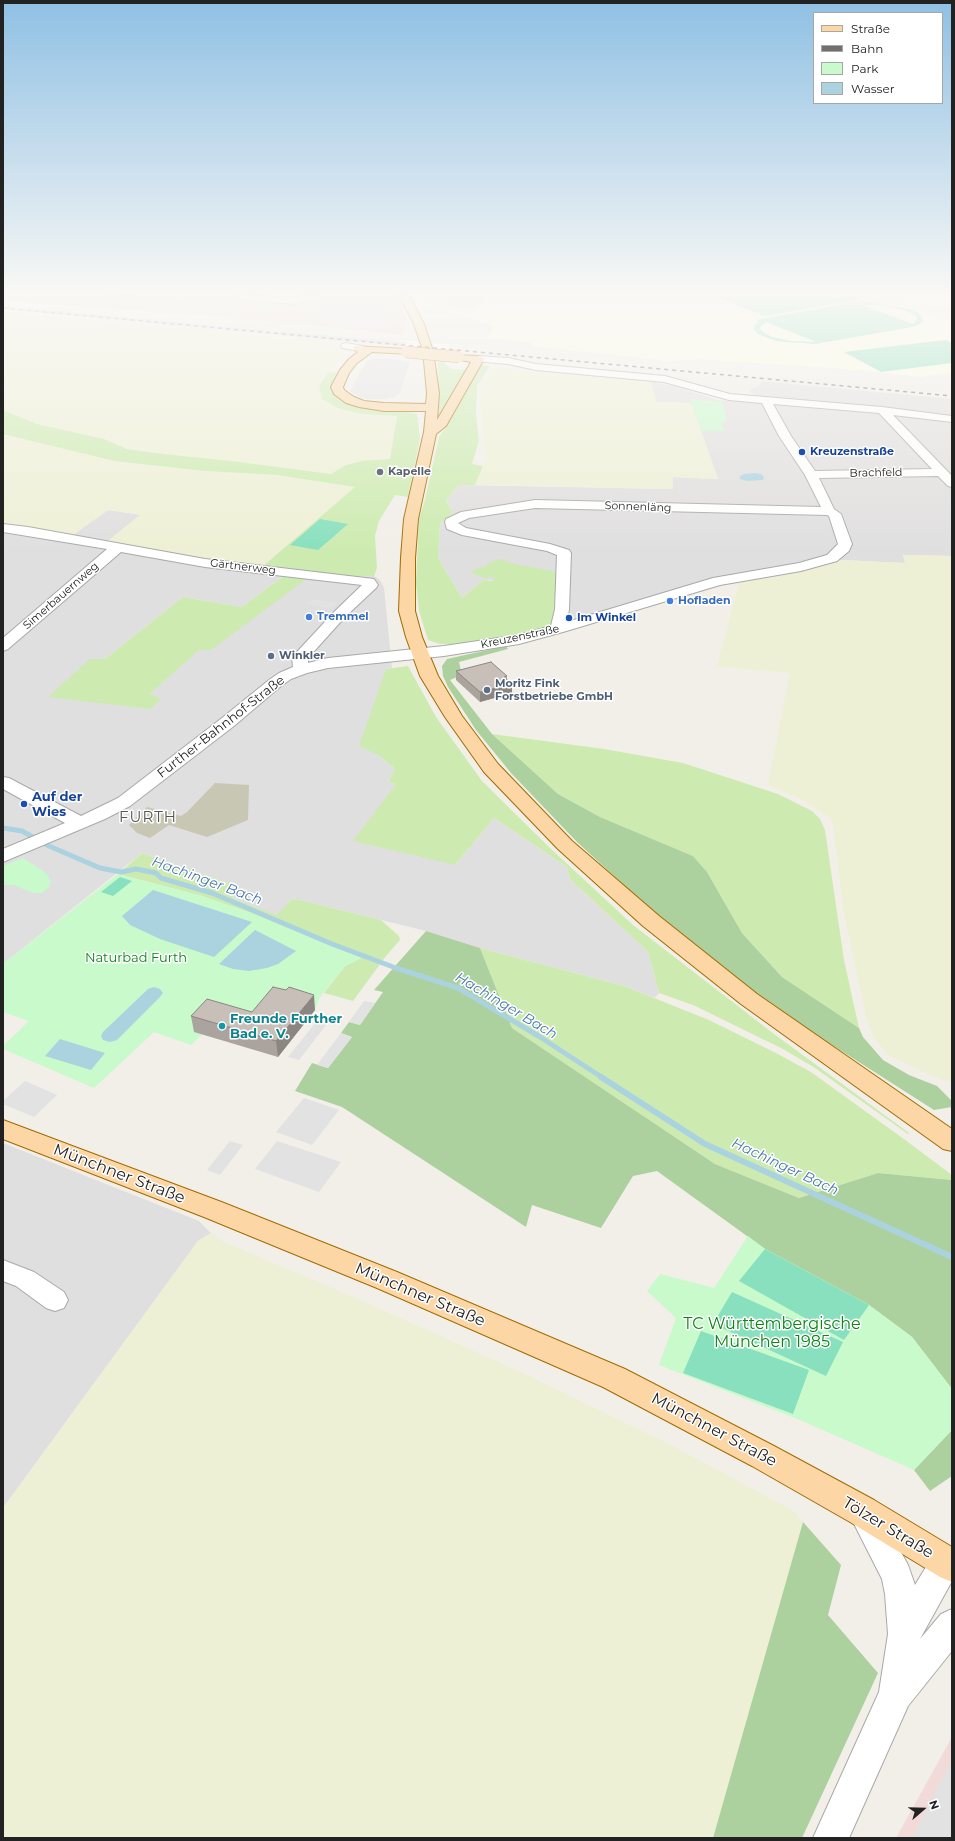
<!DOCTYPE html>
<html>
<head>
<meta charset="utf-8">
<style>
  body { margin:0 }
  #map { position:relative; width:955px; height:1841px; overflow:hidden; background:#f2efe9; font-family:Montserrat,sans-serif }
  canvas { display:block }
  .frame { position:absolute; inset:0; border:4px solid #222; pointer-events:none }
  .legend { position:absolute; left:813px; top:12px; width:130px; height:92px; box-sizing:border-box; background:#fff; border:1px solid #a7a7a7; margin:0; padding:5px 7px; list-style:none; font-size:12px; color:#222 }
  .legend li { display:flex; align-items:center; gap:8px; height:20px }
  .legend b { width:20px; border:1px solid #a7a7a7 }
  .north { position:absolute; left:903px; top:1789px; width:40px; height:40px; -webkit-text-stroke:3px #fff; paint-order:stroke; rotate:70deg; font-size:11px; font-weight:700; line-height:16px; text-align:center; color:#222 }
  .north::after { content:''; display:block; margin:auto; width:14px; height:18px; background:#222; clip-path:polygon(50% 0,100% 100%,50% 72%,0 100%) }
</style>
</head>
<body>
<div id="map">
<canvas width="955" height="1841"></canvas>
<div class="frame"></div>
<ul class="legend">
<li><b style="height:5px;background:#fcd6a4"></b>Straße</li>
<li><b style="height:5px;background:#707070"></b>Bahn</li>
<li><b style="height:11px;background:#c8facc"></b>Park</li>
<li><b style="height:11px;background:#aad3df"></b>Wasser</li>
</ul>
<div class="north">N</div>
</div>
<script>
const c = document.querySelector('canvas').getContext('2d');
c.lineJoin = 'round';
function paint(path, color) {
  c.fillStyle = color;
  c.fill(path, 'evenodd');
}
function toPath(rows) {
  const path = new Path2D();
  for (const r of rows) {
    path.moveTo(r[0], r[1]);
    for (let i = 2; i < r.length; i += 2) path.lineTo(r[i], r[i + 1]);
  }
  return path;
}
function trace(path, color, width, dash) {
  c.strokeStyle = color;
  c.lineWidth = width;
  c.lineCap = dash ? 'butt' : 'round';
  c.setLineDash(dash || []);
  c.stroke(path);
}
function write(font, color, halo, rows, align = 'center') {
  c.font = font + ' Montserrat,sans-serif';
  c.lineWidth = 3;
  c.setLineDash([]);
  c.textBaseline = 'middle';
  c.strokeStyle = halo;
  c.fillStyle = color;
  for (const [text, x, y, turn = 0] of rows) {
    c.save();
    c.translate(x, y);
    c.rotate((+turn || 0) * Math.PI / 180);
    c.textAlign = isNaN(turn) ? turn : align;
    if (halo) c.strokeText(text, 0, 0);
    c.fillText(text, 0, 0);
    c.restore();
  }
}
const residential = toPath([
  [761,381,952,399,952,556,903,555,905,563,841,560,740,579,551,634,557,583,483,580,462,598,438,558,440,524,453,512,446,501,459,485,672,489,673,477,718,479,691,403,656,402,651,382,674,386,718,400,761,403,750,391,751,389,759,386],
  [108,510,141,515,105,544,322,573,374,576,380,580,384,588,392,668,386,669,378,755,395,769,388,782,396,784,455,865,494,818,567,867,570,879,648,952,659,993,655,998,624,986,480,948,426,931,296,899,291,900,276,916,232,898,242,888,142,853,3,964,3,527,70,537],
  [286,574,211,650,199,649,150,694,90,659,105,659,183,597,242,607],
  [3,1143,199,1221,211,1233,198,1241,3,1508]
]);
const commercial = toPath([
  [3,295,321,295,314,300,325,320,322,326,393,324,381,295,396,295,405,308,406,320,403,335,214,316,3,301],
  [952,1737,952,1838,896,1838]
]);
const industrial = toPath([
  [321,295,381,295,393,324,377,329,321,326,325,320,313,320,320,309,312,302],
  [3,306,447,346,452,351,3,309]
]);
const education = toPath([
  [426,295,857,295,864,297,879,295,952,322,952,373,920,377,861,370,699,359,668,361,532,346,530,342,487,338,494,327,474,318,437,310]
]);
const construction = toPath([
  [215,783,249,785,248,820,207,837,169,825,150,838,137,833,129,825,147,807,181,816,187,812]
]);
const farmland = toPath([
  [3,312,329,342,338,347,345,356,329,372,322,398,337,408,361,414,397,416,390,459,362,461,346,465,331,474,127,449,104,439,37,424,21,418,3,410],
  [496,367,651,382,656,402,691,403,718,479,673,477,673,489,475,485,486,459,480,399,483,386,488,374],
  [3,434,114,461,204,471,277,475,356,487,262,567,212,561,104,544,141,514,108,510,70,537,3,527],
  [903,555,952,556,952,1083,930,1075,889,1056,874,1038,866,1017,844,914,833,825,830,818,805,801,768,785,790,673,717,666,740,579,841,560,905,563],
  [211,1233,224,1242,347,1294,523,1373,671,1445,794,1511,803,1522,713,1838,3,1838,3,1508,198,1241]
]);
const grass = toPath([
  [438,358,442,358,445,364,452,369,467,370,439,419],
  [480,365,490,366,477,386,476,414,479,441,472,464,483,466,475,485,459,485,446,501,453,512,440,524,438,558,462,598,483,580,492,581,496,577,485,578,472,573,474,569,485,567,489,563,496,560,502,559,510,563,558,572,552,624,533,632,519,635,467,644,440,644,428,640,419,611,416,583,419,519,425,500,439,437,449,423],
  [329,372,340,373,343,400,354,406,405,411,417,414,420,439,408,497,395,495,379,521,375,536,377,568,374,576,350,576,262,567,355,487,277,475,204,471,114,461,3,434,3,410,37,424,104,439,127,449,156,453,239,462,331,474,346,465,362,461,390,459,397,416,361,414,337,408,322,399,319,386],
  [286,574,309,577,211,650,199,650,150,694,161,699,151,709,48,697,90,659,105,659,183,597,242,607],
  [408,666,436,717,482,781,550,848,633,925,774,1034,909,1133,908,1134,815,1068,783,1049,693,1005,659,993,648,952,570,879,567,867,494,818,455,865,353,841,396,784,388,782,395,769,378,755,359,746,386,669],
  [492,734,604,749,683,763,778,794,812,811,820,819,825,830,844,960,859,1028,782,977,742,933,707,872,693,856,600,817,558,794],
  [142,853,242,888,232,898,276,915,291,900,296,899,381,920,399,936,400,940,386,956,353,1001,324,993,345,966,361,958,248,912,202,896,118,874],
  [480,948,624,986,709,1020,776,1053,811,1072,908,1142,952,1175,952,1180,878,1173,799,1198,715,1164,512,1028]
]);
const forest = toPath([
  [506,646,508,649,459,662,462,675,450,680,492,734,558,794,600,817,693,856,707,872,742,933,782,977,859,1028,863,1037,883,1060,909,1075,937,1086,952,1101,952,1107,934,1110,793,1020,741,982,662,920,577,842,511,773,476,730,448,687,443,676,442,666,447,659],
  [426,931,480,948,512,1028,715,1164,799,1198,878,1173,952,1180,952,1389,912,1337,869,1305,765,1249,657,1171,633,1176,601,1228,532,1205,526,1227,342,1107,295,1091,312,1063,328,1068,352,1037,341,1033,349,1022,360,1025,383,992,374,990],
  [952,1430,952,1476,930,1491,914,1470],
  [803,1522,841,1565,828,1615,878,1673,802,1838,713,1838]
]);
const park = toPath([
  [690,399,722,402,727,420,721,423,725,431,702,431],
  [23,858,46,873,51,881,49,887,42,893,33,893,14,885,3,885,3,866],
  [118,874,202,896,248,912,362,958,345,966,320,997,315,1010,278,1057,203,1034,191,1045,154,1032,94,1088,3,1049,3,1046,29,1021,3,1012,3,964],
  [748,1236,765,1249,869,1305,912,1337,952,1389,952,1430,914,1470,800,1420,659,1365,676,1318,647,1291,660,1274,714,1288]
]);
const pitch = toPath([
  [730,295,849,295,861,299,765,316,716,297],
  [867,300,878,304,909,309,919,313,923,320,920,324,912,327,815,344,776,341,758,334,754,329,755,325,759,322,756,320],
  [861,305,879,305,901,309,913,314,917,317,917,320,913,324],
  [766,322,816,342,791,341,772,337,764,333,760,329,761,326],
  [946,340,952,343,952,363,881,372,844,352],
  [320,519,348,524,318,550,290,545],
  [120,877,132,881,113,896,101,892],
  [765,1249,869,1305,844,1340,739,1281],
  [732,1292,843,1342,826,1376,713,1324],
  [701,1331,809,1370,793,1414,683,1373]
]);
const parking = toPath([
  [166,295,185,295,172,306,189,307,184,311,147,311],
  [452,295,488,295,475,309,453,307,443,303],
  [268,304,286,305,272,314,255,312],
  [374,359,391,359,410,362,400,393,394,397,384,399,367,399,359,397,350,391,367,361],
  [313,599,337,603,330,609,306,604],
  [364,1001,375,1003,360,1025,349,1022],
  [320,1017,330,1020,299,1060,288,1057],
  [341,1033,352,1037,328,1068,317,1065],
  [25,1081,57,1095,34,1117,3,1104,3,1101],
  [304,1098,339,1110,312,1145,276,1132],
  [230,1141,243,1145,220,1175,207,1170],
  [277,1141,341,1162,319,1192,255,1169],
  [952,1759,952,1838,912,1838]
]);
const water = toPath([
  [755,473,761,474,764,477,763,480,747,481,740,479,740,476,744,474],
  [153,890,252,922,214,957,160,939,130,925,122,916],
  [255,930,296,951,278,964,267,968,249,971,233,969,219,964],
  [60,1039,105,1053,91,1070,45,1056]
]);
const pier = toPath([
  [400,340,452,345,447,346,452,351,402,347,407,342,399,341]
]);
const streamFar1 = toPath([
  [3,828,22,831,49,846,100,868,121,872,136,869,156,873,161,878,212,893,332,944,396,968,458,988,540,1037,603,1078]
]);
const stream = toPath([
  [601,1077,705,1144,952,1257]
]);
const canal = toPath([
  [154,987,160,989,163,993,160,997,117,1040,110,1042,103,1040,101,1036,103,1032,148,989,154,987]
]);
const minor = toPath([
  [237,295,295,298,309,295,319,295,314,300,295,304,252,301,239,297,237,295],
  [346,343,363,346,364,348,359,351,342,348,341,346,342,344,346,343],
  [478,356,508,358,536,364,665,376,730,394,882,407,952,416,952,422,893,415,952,476,952,487,948,486,938,476,819,478,834,509,841,514,852,544,849,551,837,561,801,571,720,585,563,632,519,644,444,656,328,668,307,673,291,679,281,686,234,726,130,806,105,819,3,862,3,849,65,823,3,789,3,777,9,778,81,816,118,798,222,718,269,680,279,673,293,667,292,657,295,654,335,611,362,585,205,567,121,552,8,649,3,651,3,638,107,549,3,532,3,524,28,527,205,559,374,579,378,585,376,588,345,617,308,658,308,663,328,658,444,646,519,635,551,626,555,609,557,555,547,551,462,535,447,529,445,522,446,519,461,512,535,500,821,507,805,475,779,436,762,403,729,400,664,382,536,370,508,364,474,361,473,359,474,357,478,356],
  [773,404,879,413,932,469,815,471,791,436,773,404],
  [535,508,827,515,829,516,838,544,827,555,799,563,713,578,567,622,569,609,571,553,569,550,550,544,466,528,458,523,469,518,535,508],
  [3,1260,34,1272,64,1292,68,1300,64,1308,55,1311,46,1308,16,1286,3,1281,3,1260],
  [864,1500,875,1504,908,1565,915,1585,935,1552,946,1547,952,1550,952,1581,920,1639,941,1614,952,1609,952,1651,908,1706,849,1838,813,1838,879,1692,888,1634,885,1594,882,1579,849,1514,853,1504,864,1500]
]);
const major = toPath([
  [399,295,409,295,424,324,433,351,439,393,437,420,471,362,455,359,453,357,455,355,478,356,484,359,446,426,436,434,418,519,415,558,415,611,422,637,438,676,462,716,498,764,572,841,659,916,757,994,952,1129,952,1151,943,1149,741,1004,643,926,558,849,484,772,445,717,420,676,406,637,399,611,401,558,404,519,424,432,426,411,384,411,359,407,346,403,334,394,331,387,340,370,349,359,358,352,353,349,355,346,406,349,412,352,410,354,372,352,357,363,349,373,343,387,344,390,354,397,364,401,384,403,426,404,427,393,423,351,414,324,399,295],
  [3,1120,224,1203,397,1272,625,1369,774,1446,874,1500,952,1547,952,1582,940,1577,850,1522,752,1466,603,1387,377,1288,204,1217,3,1139,3,1120]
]);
const rail = toPath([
  [3,308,952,396]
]);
const majorBridge = toPath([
  [406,352,459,357]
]);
const wall = toPath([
  [105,295,136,295,134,296],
  [456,671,507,676,507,680,512,693,480,702,456,680],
  [315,1010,278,1057,194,1032,191,1016,252,1012]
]);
const shadedWall = toPath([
  [512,684,512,693,480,702,480,692],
  [314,995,315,1010,278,1057,276,1041]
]);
const building = toPath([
  [491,662,507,676,504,677,512,684,480,692,456,671,491,662],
  [273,987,286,990,289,987,314,995,276,1041,191,1016,207,999,252,1012,273,987]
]);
const markers = [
  [802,452,4,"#1a4fb4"],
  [380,472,4,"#6b7280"],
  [670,601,4,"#3f7fe0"],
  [309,617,4,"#3f7fe0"],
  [569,618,4,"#1a4fb4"],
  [271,656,4,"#5c6f8a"],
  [487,690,4,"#5c6f8a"],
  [24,804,4,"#1a4fb4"],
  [222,1026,4,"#0f9aa8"]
];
const farTransitnames = [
  ["Kreuzenstraße",810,452],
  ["Im Winkel",577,618]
];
const farWorshipnames = [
  ["Kapelle",388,472]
];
const farStreetnames = [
  ["Brachfeld",876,473,-1],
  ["Sonnenläng",638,507,2],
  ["Gärtnerweg",243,567,7],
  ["Simerbauernweg",61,596,-41],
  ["Kreuzenstraße",520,637,-12]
];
const farShopnames = [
  ["Hofladen",678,601],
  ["Tremmel",317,617]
];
const farServicenames = [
  ["Winkler",279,656],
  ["Moritz Fink",495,684],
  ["Forstbetriebe GmbH",495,697]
];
const streetNames = [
  ["Further-Bahnhof-Straße",221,727,-38]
];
const transitNames = [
  ["Auf der",32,797],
  ["Wies",32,812]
];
const parkNames = [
  ["Naturbad Furth",136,958]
];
const cultureNames = [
  ["Freunde Further",230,1019],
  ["Bad e. V.",230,1034]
];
const waterNames = [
  ["Hachinger Bach",207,881,20],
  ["Hachinger Bach",506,1006,31],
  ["Hachinger Bach",785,1167,25]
];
const quarterNames = [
  ["FURTH",148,818]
];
const nearStreetnames = [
  ["Münchner Straße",119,1174,21],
  ["Münchner Straße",420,1295,23],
  ["Münchner Straße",714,1430,28],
  ["Tölzer Straße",888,1528,31]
];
const nearParknames = [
  ["TC Württembergische",772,1324],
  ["München 1985",772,1342]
];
paint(residential, '#e0dfdf');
paint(commercial, '#f2dad9');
paint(industrial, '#ebdbe8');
paint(education, '#ffffe5');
paint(construction, '#c7c7b4');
paint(farmland, '#eef0d5');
paint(grass, '#cdebb0');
paint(forest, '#add19e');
paint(park, '#c8facc');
paint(pitch, '#88e0be');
paint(parking, '#e2e2e2');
paint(water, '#aad3df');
paint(pier, '#fff');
trace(streamFar1, '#aad3df', 5);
trace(stream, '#aad3df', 6);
paint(canal, '#aad3df');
trace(minor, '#a9a9a9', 2);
trace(major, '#a06b00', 2);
paint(minor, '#fff');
paint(major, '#fcd6a4');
trace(rail, '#707070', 1.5, [4, 4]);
trace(majorBridge, '#a06b00', 12, []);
trace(majorBridge, '#fcd6a4', 11);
paint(wall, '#aba49e');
paint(shadedWall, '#8b8681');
paint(building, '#c7bfb8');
trace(building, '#8b8681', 1);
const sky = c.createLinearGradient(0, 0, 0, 552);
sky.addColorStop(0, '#8fc0e4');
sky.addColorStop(0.53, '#f9f8f5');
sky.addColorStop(1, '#f9f8f500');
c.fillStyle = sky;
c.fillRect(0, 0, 955, 552);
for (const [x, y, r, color] of markers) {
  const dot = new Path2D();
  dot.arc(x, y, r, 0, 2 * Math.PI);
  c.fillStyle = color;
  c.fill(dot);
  trace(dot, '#fff', 1.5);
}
write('bold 11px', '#164399', '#fff', farTransitnames, 'left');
write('bold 11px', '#5b616d', '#fff', farWorshipnames, 'left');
write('11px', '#222', '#fff', farStreetnames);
write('bold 11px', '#366cbe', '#fff', farShopnames, 'left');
write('bold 11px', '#4e5e75', '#fff', farServicenames, 'left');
write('13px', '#222', '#fff', streetNames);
write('bold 13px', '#164399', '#fff', transitNames, 'left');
write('13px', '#0c8416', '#fff', parkNames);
write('bold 13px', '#0d838f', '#fff', cultureNames, 'left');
write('italic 14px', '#4a7aab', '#fff', waterNames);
c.letterSpacing = '1px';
write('15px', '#555', '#fff', quarterNames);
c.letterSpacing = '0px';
write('16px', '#222', '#fff', nearStreetnames);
write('16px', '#0c8416', '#fff', nearParknames);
</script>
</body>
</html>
